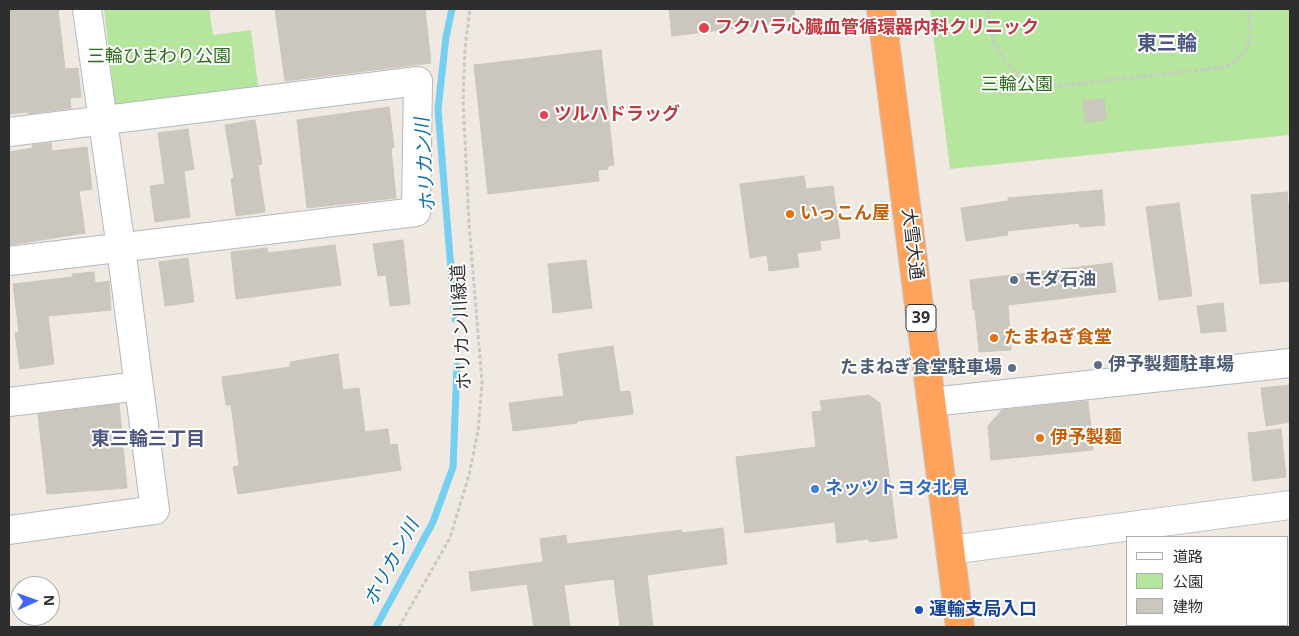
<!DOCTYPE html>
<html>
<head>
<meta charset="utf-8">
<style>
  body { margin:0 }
  #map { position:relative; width:1299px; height:636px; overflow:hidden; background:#efe9e1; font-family:"Noto Sans","Noto Sans JP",sans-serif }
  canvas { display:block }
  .frame { position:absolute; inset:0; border:10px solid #2e2e2e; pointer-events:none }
  .legend { position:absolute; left:1126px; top:536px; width:162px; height:90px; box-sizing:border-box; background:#fff; border:1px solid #ababab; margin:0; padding:6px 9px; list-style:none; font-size:15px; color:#2e2e2e }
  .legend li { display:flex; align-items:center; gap:10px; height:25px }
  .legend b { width:25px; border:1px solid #ababab }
  .north { position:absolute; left:10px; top:576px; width:50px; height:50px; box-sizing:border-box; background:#fff; border:1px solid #ababab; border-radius:50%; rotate:88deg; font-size:14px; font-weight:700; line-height:20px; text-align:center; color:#2e2e2e }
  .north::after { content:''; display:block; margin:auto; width:18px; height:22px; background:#4264fb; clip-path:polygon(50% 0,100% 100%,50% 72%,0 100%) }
</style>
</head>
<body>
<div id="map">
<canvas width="1299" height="636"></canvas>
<div class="frame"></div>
<ul class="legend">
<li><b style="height:6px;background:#fff"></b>道路</li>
<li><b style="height:14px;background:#b6e59e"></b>公園</li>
<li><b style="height:14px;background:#cbc7bf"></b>建物</li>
</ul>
<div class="north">N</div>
</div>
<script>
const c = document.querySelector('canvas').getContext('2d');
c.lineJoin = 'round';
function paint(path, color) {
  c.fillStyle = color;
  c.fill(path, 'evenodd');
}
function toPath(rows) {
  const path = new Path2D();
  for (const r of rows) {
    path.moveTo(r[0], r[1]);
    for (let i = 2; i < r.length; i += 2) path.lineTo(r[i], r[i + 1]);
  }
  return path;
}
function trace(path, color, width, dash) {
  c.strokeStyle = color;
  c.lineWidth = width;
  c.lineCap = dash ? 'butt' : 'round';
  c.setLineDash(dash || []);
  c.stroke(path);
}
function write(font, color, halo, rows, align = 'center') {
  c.font = font + ' "Noto Sans","Noto Sans JP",sans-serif';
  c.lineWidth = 4;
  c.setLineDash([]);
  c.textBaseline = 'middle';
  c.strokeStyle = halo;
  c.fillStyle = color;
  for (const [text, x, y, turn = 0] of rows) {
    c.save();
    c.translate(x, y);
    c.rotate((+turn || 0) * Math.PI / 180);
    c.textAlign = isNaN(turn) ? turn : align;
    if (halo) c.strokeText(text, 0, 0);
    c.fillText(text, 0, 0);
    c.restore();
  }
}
const green = toPath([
  [104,9,209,9,213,35,251,30,259,93,116,111],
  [930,9,1290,9,1290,135,950,169]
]);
const stream = toPath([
  [452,9,446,37,438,109,455,319],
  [376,627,433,522,453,467,457,366]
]);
const building = toPath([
  [9,9,58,9,65,69,78,68,81,97,70,98,71,108,28,114,28,112,9,114,9,9],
  [275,9,425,9,431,63,285,81,275,9],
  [669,9,794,9,795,21,672,36,669,9],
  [601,50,614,165,608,166,608,169,598,170,599,181,488,194,474,65,601,50],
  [1104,99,1106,120,1086,122,1083,101,1104,99],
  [389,107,394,147,391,148,396,198,307,208,297,120,389,107],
  [255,120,262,164,258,165,265,212,236,216,231,179,234,178,225,125,255,120],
  [188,129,194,169,184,171,190,217,155,222,150,186,165,184,158,133,188,129],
  [51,143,52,151,87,147,92,189,79,191,85,233,9,245,9,152,33,148,32,145,51,143],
  [804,176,806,189,833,186,840,238,820,241,821,250,797,253,799,267,769,271,767,255,750,258,740,184,804,176],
  [1102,190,1105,225,1080,227,1079,223,1007,231,1008,235,966,241,961,208,1008,201,1008,198,1102,190],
  [1287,192,1290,221,1290,281,1260,284,1251,195,1287,192],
  [1179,203,1192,296,1159,300,1146,207,1179,203],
  [403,240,410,304,390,306,386,275,378,276,373,244,403,240],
  [335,245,341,285,236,299,231,252,267,248,268,253,335,245],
  [188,258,194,302,165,306,159,262,188,258],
  [586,260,592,308,553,313,548,264,586,260],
  [1112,263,1116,292,1008,305,1011,350,979,352,975,309,973,310,970,280,1112,263],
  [94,272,95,283,109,281,111,310,48,316,54,364,20,369,15,333,19,332,13,284,73,277,72,274,94,272],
  [1223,303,1226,331,1201,333,1197,306,1223,303],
  [613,346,620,392,630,391,633,414,577,421,577,423,513,431,509,403,564,396,558,354,613,346],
  [338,354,343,390,359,388,365,432,388,429,390,445,397,444,401,470,238,494,233,467,239,466,237,449,231,405,226,405,222,377,290,367,290,362,338,354],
  [1290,385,1290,422,1266,426,1261,388,1290,385],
  [869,395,880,403,897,538,869,542,869,539,837,543,835,522,745,533,736,457,816,447,812,412,822,411,820,401,869,395],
  [1088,401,1093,450,991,460,988,426,1002,410,1088,401],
  [119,404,127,488,47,494,38,414,119,404],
  [1281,429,1286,477,1253,481,1248,433,1281,429],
  [723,528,727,564,647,575,653,626,620,627,614,579,564,585,570,627,534,627,527,584,471,591,469,572,543,562,540,539,566,535,567,544,682,530,682,533,723,528]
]);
const path = toPath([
  [987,9,993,41,1006,62,1020,75,1040,85,1058,86,1224,67,1237,61,1248,45,1250,28,1248,9],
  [399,627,450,538,469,475,478,431,482,382,469,223,463,100,465,48,470,9]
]);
const minor = toPath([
  [9,132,418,81,416,212,9,261],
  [9,402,139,386],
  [932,402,1290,363],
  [9,530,155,510,121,248,87,9],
  [950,550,1290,505]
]);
const highway = toPath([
  [881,9,960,627]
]);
const markers = [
  [704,28,6,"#e0444e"],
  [544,115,5,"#e0444e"],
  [790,214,5,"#e8710a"],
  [1014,280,5,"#5c6f8a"],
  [994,338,5,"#e8710a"],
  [1098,365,5,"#5c6f8a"],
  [1012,368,5,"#5c6f8a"],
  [1040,438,5,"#e8710a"],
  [815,489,5,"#3f7fe0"],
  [919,610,5,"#1a4fb4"]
];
const shields = [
  [921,318,30]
];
const shieldNames = [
  ["39",921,318]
];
const healthNames = [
  ["フクハラ心臓血管循環器内科クリニック",715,28],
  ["ツルハドラッグ",554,115]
];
const parkNames = [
  ["三輪ひまわり公園",159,57],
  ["三輪公園",1017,85]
];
const foodNames = [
  ["いっこん屋",800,214],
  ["たまねぎ食堂",1004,338],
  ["伊予製麺",1050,438]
];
const streetNames = [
  ["大雪大通",912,244,83],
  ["ホリカン川緑道",462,327,-93]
];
const serviceNames = [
  ["モダ石油",1024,280],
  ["伊予製麺駐車場",1108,365],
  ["たまねぎ食堂駐車場",1002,368,"right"]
];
const shopNames = [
  ["ネッツトヨタ北見",825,489]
];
const transitNames = [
  ["運輸支局入口",929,610]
];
const waterNames = [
  ["ホリカン川",426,165,-94],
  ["ホリカン川",392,563,-62]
];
const neighbourhoodNames = [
  ["東三輪三丁目",148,440]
];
const quarterNames = [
  ["東三輪",1167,44]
];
paint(green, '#b6e59e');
trace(stream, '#75cff0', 7);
paint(building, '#cbc7bf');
trace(building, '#cbc5ba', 1);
trace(minor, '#b4b7c1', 30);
trace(highway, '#c9c9c9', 30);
trace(path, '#c9c9c9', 3, [4, 2.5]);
trace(minor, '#fff', 28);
trace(highway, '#ffa35c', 28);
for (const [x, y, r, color] of markers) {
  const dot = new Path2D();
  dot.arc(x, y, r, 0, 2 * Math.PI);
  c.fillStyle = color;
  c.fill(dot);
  trace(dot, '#fff', 2);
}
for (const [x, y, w] of shields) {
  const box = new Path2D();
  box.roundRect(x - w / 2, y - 13.5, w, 27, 4);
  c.fillStyle = '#fff';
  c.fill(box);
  trace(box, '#2e2e2e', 1);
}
write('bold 16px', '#2e2e2e', null, shieldNames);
write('bold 18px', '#be3a42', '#fff', healthNames, 'left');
write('18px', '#2c6e1b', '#fff', parkNames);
write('bold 18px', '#c56008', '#fff', foodNames, 'left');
write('18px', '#2e2e2e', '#fff', streetNames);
write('bold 18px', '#4e5e75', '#fff', serviceNames, 'left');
write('bold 18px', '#366cbe', '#fff', shopNames, 'left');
write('bold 18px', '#164399', '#fff', transitNames, 'left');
write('italic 19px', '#0d6fa3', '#fff', waterNames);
write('bold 19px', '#4d5680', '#fff', neighbourhoodNames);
write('bold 20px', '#4d5680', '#fff', quarterNames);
</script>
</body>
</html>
